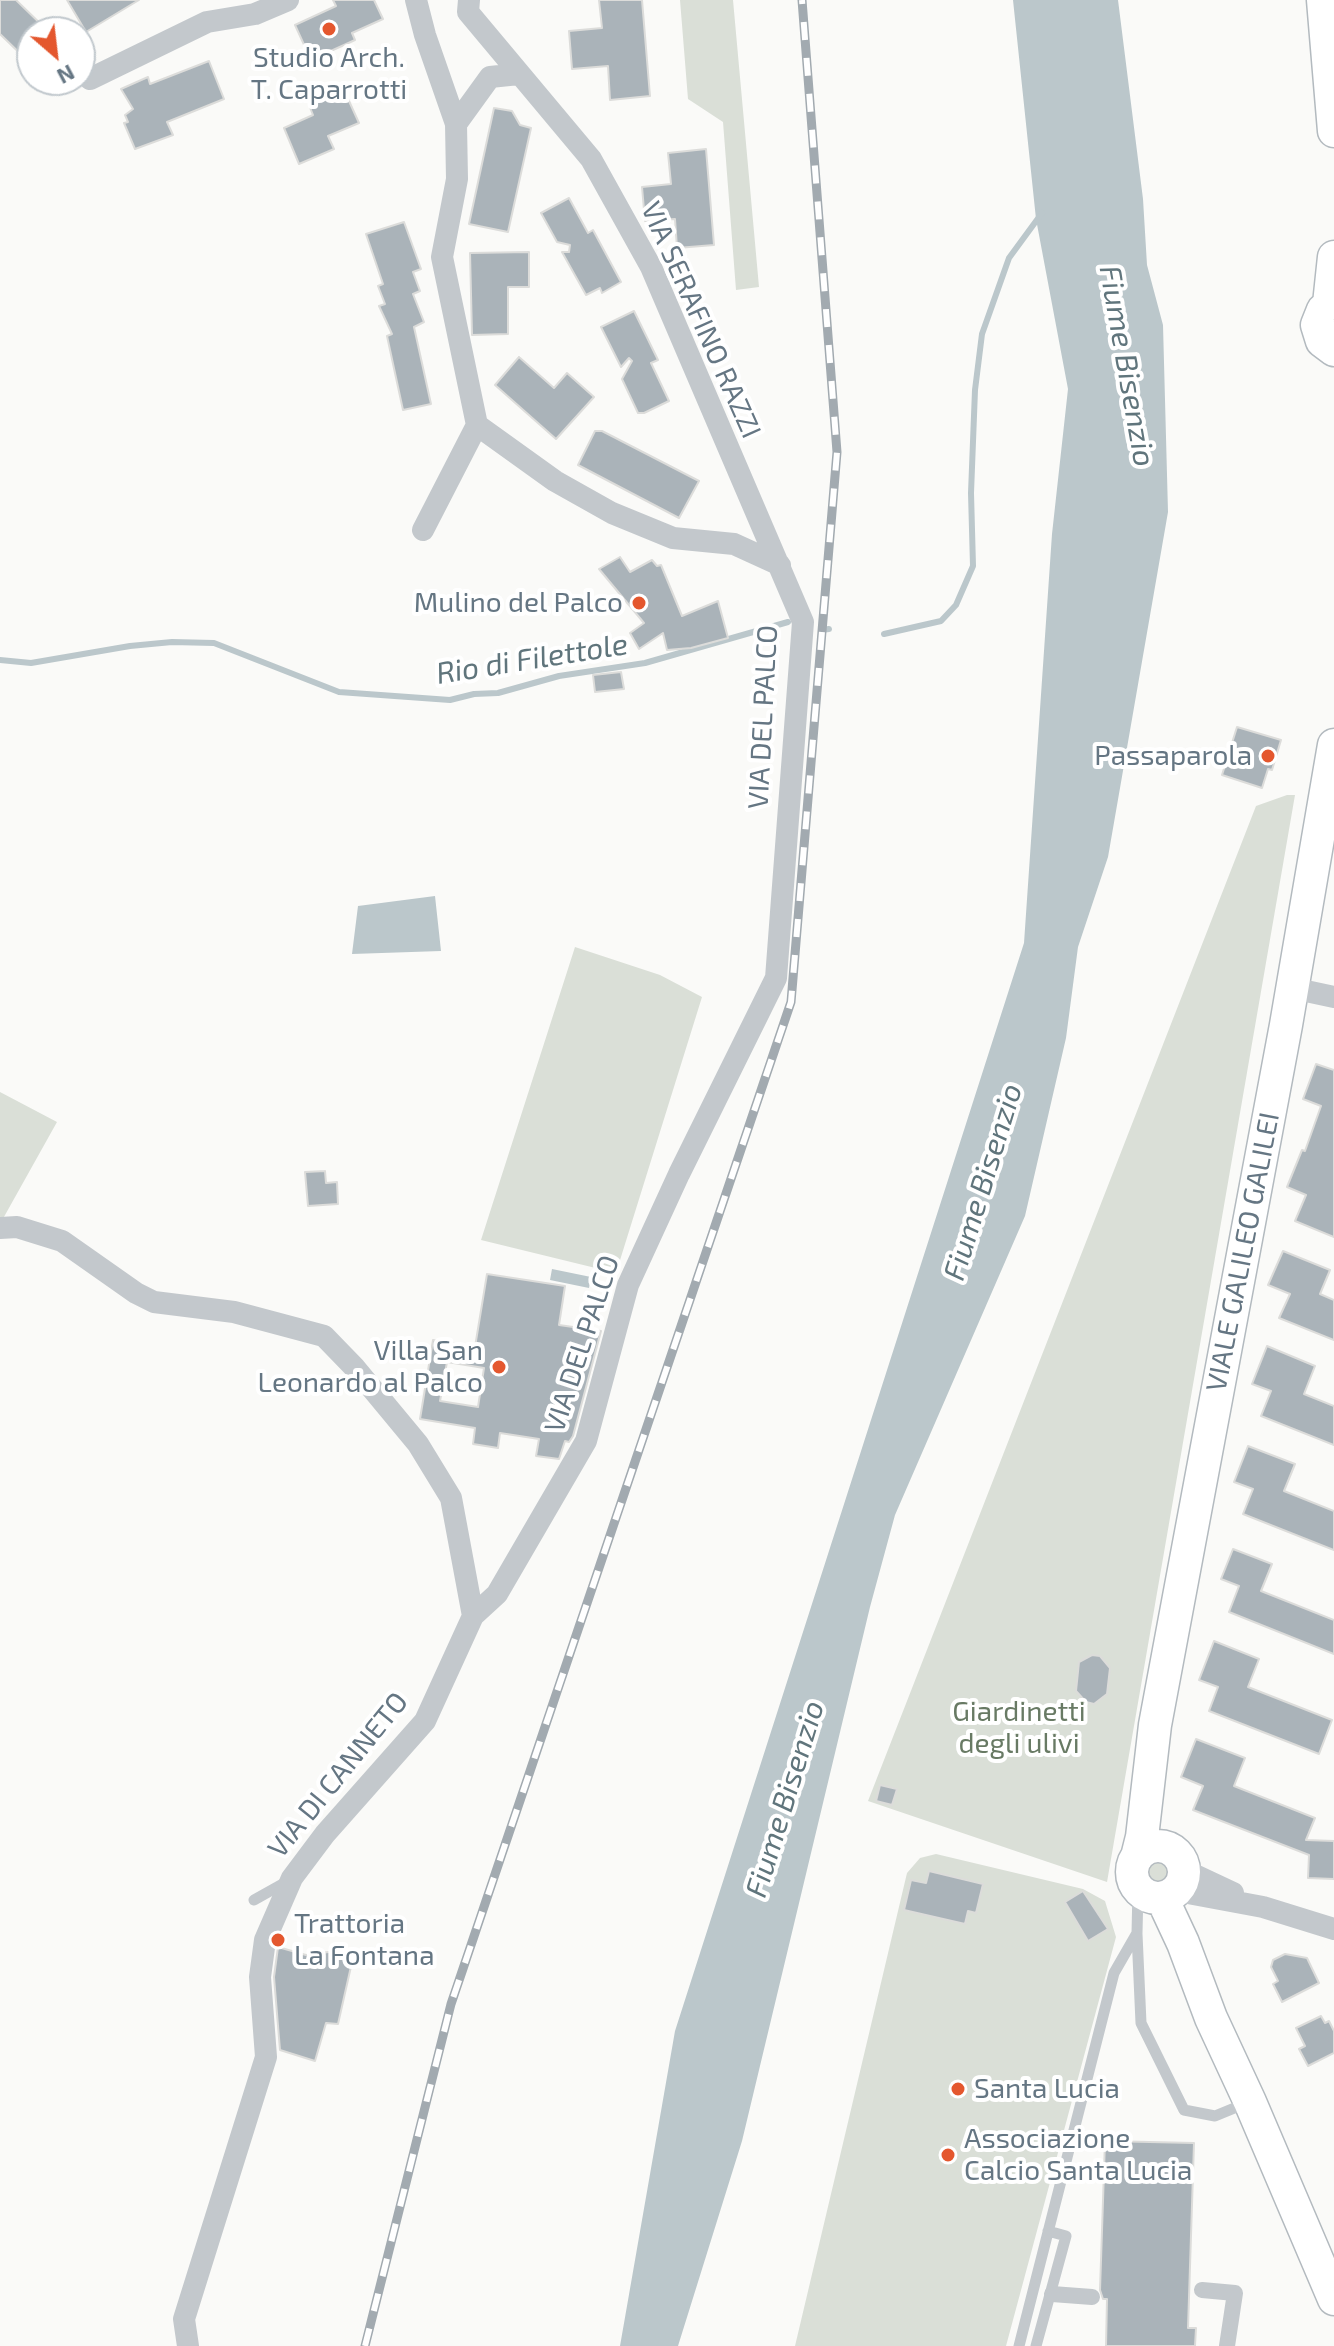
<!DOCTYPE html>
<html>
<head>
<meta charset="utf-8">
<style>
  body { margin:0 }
  #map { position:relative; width:1334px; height:2346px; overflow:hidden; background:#fafaf8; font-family:"Exo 2",sans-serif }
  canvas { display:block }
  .north { position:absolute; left:16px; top:16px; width:80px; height:80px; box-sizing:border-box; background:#fff; border:2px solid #c1c8cd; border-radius:50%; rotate:152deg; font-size:22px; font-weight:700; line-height:32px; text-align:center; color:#657683 }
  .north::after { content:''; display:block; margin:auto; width:28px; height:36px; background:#e4572e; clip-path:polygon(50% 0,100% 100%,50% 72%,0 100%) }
</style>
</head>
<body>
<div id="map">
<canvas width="1334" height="2346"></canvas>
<div class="north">N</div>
</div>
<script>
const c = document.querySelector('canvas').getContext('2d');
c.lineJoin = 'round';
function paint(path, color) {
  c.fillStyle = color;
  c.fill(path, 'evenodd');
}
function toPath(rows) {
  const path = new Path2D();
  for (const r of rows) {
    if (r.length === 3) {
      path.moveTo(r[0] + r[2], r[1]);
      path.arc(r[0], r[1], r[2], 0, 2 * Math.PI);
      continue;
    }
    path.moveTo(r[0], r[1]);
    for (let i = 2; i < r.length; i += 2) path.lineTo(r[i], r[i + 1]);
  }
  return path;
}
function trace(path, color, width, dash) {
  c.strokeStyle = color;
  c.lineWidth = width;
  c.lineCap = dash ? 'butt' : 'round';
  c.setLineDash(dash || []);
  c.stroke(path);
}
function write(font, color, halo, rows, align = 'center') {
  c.font = font + ' "Exo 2",sans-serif';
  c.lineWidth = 8;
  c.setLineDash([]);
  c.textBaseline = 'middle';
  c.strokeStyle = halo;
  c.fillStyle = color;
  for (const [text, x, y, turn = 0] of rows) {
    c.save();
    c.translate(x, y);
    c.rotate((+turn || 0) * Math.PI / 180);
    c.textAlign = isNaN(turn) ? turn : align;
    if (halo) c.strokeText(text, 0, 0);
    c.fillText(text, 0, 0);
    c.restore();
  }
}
const green = toPath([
  [680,0,733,0,759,287,736,290,723,122,688,99],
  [1287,795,1295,795,1107,1882,868,1801,1256,806],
  [575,947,660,975,702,997,616,1273,481,1240],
  [0,1092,57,1122,0,1224],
  [936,1854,1083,1889,1105,1901,1116,1937,1006,2346,795,2346,907,1873,920,1858],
  [1159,1874,13]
]);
const water = toPath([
  [1013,0,1118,0,1143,199,1147,265,1163,325,1168,512,1108,857,1078,947,1066,1038,1025,1216,895,1515,870,1607,742,2141,678,2346,620,2346,675,2031,1024,943,1052,534,1068,389,1036,219],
  [435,896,441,951,352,954,358,906],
  [552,1269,591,1277,589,1288,550,1280]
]);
const stream = toPath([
  [821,630,829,629],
  [884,634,941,621,956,605,973,566,971,493,975,390,982,334,1009,258,1042,213],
  [0,660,31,663,130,646,172,642,214,643,339,692,450,700,474,694,498,693,559,676,645,663,788,622]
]);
const building = toPath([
  [0,0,16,0,49,32,32,32,32,65,0,34,0,0],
  [67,0,139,0,86,32,67,0],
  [333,0,374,0,383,19,352,33,355,40,311,60,295,25,336,6,333,0],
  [599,0,642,0,650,96,610,100,608,66,572,69,569,31,602,28,599,0],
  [209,61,224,99,167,122,173,135,135,149,124,123,128,122,125,115,133,109,121,89,148,77,150,84,209,61],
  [344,90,359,123,328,136,334,149,299,164,284,128,313,115,309,105,344,90],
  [494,108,512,111,520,125,531,128,508,232,469,224,494,108],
  [706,149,714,245,677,248,675,219,645,221,642,187,671,184,668,153,706,149],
  [569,198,588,233,593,230,621,282,602,293,600,288,586,295,562,252,569,252,570,245,557,242,541,213,569,198],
  [404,222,421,269,413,272,420,291,413,294,424,322,414,327,431,404,403,410,387,336,392,334,379,306,385,304,378,286,383,284,366,234,404,222],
  [529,252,529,287,508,287,508,334,472,335,470,253,529,252],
  [634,311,658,360,651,363,669,401,644,413,638,413,622,379,632,361,629,358,621,367,601,327,634,311],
  [519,357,554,388,567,373,594,397,556,439,495,385,519,357],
  [595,431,602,431,699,481,679,518,578,465,595,431],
  [620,557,630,572,652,560,657,566,661,565,682,616,718,601,728,638,691,648,667,650,663,633,639,649,630,633,644,623,599,569,620,557],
  [621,672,624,689,595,692,593,675,621,672],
  [1237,727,1281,740,1272,770,1268,769,1262,788,1222,775,1237,727],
  [1316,1064,1334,1070,1334,1237,1295,1221,1306,1195,1287,1187,1302,1150,1305,1151,1321,1106,1303,1099,1316,1064],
  [325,1171,326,1183,337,1182,338,1204,308,1206,305,1172,325,1171],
  [1283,1251,1330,1270,1320,1294,1334,1300,1334,1340,1279,1318,1290,1294,1268,1285,1283,1251],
  [487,1274,565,1286,559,1325,601,1331,573,1436,569,1442,565,1441,559,1459,536,1456,539,1439,500,1433,498,1448,473,1444,475,1428,420,1419,433,1340,475,1347,487,1274],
  [447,1362,484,1368,478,1407,440,1401,447,1362],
  [1267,1346,1315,1366,1304,1394,1334,1406,1334,1445,1261,1416,1271,1391,1252,1384,1267,1346],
  [1248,1446,1295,1464,1284,1491,1334,1511,1334,1550,1243,1514,1253,1489,1234,1482,1248,1446],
  [1233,1549,1272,1564,1261,1591,1334,1620,1334,1654,1229,1612,1239,1586,1221,1579,1233,1549],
  [1214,1641,1259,1659,1248,1687,1332,1720,1319,1754,1209,1711,1218,1687,1199,1680,1214,1641],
  [1092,1655,1100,1656,1110,1668,1107,1694,1094,1704,1086,1702,1076,1691,1079,1662,1092,1655],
  [1196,1739,1245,1758,1234,1786,1315,1818,1306,1840,1334,1841,1334,1879,1308,1878,1309,1855,1193,1810,1203,1786,1181,1777,1196,1739],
  [880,1785,897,1789,892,1805,876,1801,880,1785],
  [929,1871,983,1884,976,1913,968,1911,965,1924,904,1910,911,1880,926,1883,929,1871],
  [1083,1891,1108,1929,1088,1941,1065,1902,1083,1891],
  [278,1947,306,1955,351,1949,352,1962,338,2024,326,2023,315,2061,280,2050,274,1977,278,1947],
  [1285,1954,1307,1958,1319,1983,1282,2002,1273,1984,1278,1981,1271,1967,1273,1960,1285,1954],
  [1321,2016,1325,2023,1329,2021,1334,2031,1334,2053,1308,2066,1299,2049,1305,2046,1296,2028,1321,2016],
  [1105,2141,1194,2143,1188,2328,1196,2328,1195,2346,1106,2346,1107,2299,1103,2299,1100,2290,1105,2141]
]);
const service = toPath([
  [254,1900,288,1881],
  [1137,1934,1141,2023,1184,2110,1215,2116,1249,2102],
  [1019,2346,1114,1973,1137,1933,1138,1889],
  [1036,2346,1066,2236,1048,2231]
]);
const pedestrian = toPath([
  [1202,2290,1235,2293,1227,2346],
  [1052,2294,1092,2297]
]);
const minor = toPath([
  [416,0,425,35,456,124,457,179,442,257,477,425,555,481,612,513,673,538,734,544,780,565],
  [90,79,207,22,255,14,288,0],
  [456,124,490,77,519,74],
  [423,530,477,425],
  [1292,988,1334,997],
  [0,1228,17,1227,62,1241,136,1293,154,1302,234,1312,324,1336,355,1368,418,1444,451,1498,473,1616,497,1594,586,1441,628,1285,679,1174,776,978,803,622,651,267,591,159,468,12,469,0],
  [1184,1870,1233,1893],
  [1177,1891,1263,1907,1334,1929],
  [188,2346,184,2319,266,2057,260,1977,265,1940,292,1878,325,1834,425,1721,473,1616]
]);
const secondary = toPath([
  [1323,0,1334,131],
  [1334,302,1323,310,1317,325,1322,341,1334,350],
  [1329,304,1334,257],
  [1158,1872,26],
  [1137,1857,1142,1837,1155,1725,1286,1025,1334,745],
  [1162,1898,1183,1943,1211,2018,1250,2102,1334,2299]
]);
const rail = toPath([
  [365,2346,451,2004,791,1002,837,452,802,0]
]);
const markers = [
  [329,29,8,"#e4572e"],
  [639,603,8,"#e4572e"],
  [1268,756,8,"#e4572e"],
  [499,1367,8,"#e4572e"],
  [278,1940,8,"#e4572e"],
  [958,2089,8,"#e4572e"],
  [948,2155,8,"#e4572e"]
];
const poiNames = [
  ["Studio Arch.",329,58,"center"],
  ["T. Caparrotti",329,90,"center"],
  ["Mulino del Palco",623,603],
  ["Passaparola",1252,756],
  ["Villa San",483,1351],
  ["Leonardo al Palco",483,1383],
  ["Trattoria",294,1924,"left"],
  ["La Fontana",294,1956,"left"],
  ["Santa Lucia",974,2089,"left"],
  ["Associazione",964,2139,"left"],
  ["Calcio Santa Lucia",964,2171,"left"]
];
const streetNames = [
  ["VIA SERAFINO RAZZI",701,320,66],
  ["VIA DEL PALCO",763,717,-87],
  ["VIALE GALILEO GALILEI",1243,1252,-79],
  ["VIA DEL PALCO",582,1344,-72],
  ["VIA DI CANNETO",338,1775,-51]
];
const parkNames = [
  ["Giardinetti",1019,1712],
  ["degli ulivi",1019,1744]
];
const waterNames = [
  ["Fiume Bisenzio",1127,366,80],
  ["Rio di Filettole",532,659,-9],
  ["Fiume Bisenzio",983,1182,-73],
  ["Fiume Bisenzio",785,1799,-73]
];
paint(green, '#dadfd7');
paint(water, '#bbc7cb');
trace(stream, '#bbc7cb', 6);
paint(building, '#aab3b9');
trace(building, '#dcdcda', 2);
trace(secondary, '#b3babf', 35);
trace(service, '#c3c8cc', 11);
trace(pedestrian, '#c3c8cc', 16);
trace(minor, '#c3c8cc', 22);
trace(secondary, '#fff', 32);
trace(rail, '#a2aab0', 9);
trace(rail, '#fff', 6, [18]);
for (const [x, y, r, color] of markers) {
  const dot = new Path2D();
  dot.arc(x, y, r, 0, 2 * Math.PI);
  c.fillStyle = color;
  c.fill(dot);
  trace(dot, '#fff', 3);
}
write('28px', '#657683', '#fff', poiNames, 'right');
write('28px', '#657683', '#fff', streetNames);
write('28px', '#687a64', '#fff', parkNames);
write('italic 30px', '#60757c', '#fff', waterNames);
</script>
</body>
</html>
